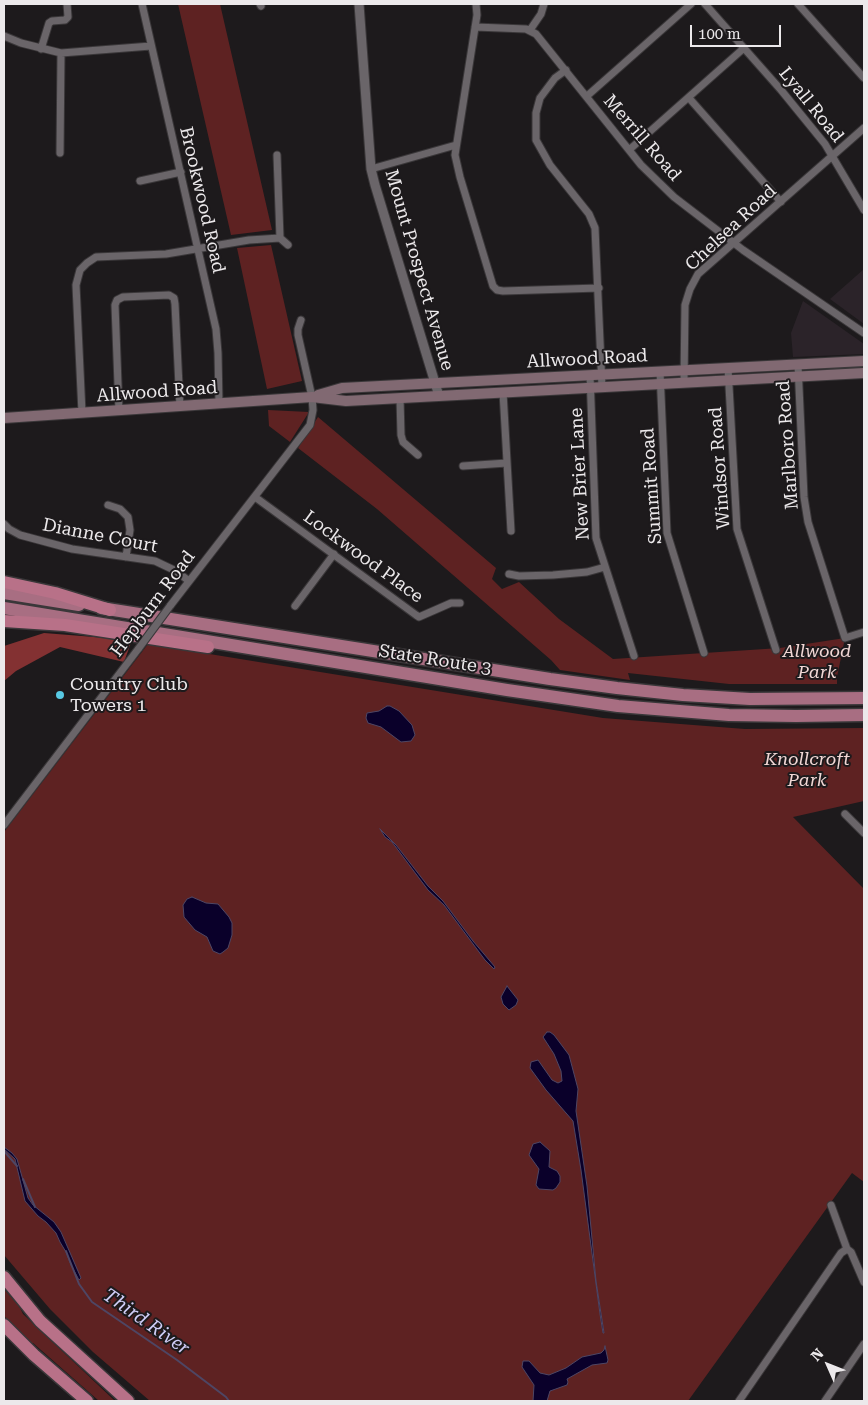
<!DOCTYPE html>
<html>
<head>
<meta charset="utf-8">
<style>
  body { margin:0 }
  #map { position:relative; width:868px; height:1405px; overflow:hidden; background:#1d1a1c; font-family:"Roboto Serif",serif }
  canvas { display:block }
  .frame { position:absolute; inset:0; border:5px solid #ece9eb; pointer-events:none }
  .north { position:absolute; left:803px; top:1340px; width:50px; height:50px; -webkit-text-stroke:4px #1d1a1c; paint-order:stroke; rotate:314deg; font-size:14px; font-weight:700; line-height:20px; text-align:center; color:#ece9eb }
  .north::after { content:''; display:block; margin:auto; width:18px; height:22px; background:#ece9eb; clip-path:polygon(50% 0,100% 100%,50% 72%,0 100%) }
  .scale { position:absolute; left:690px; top:25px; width:91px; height:22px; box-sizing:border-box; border:2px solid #ece9eb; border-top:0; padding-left:6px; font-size:15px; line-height:18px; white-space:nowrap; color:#ece9eb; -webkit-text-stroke:4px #1d1a1c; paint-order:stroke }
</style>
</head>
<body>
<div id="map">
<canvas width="868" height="1405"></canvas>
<div class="frame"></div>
<div class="north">N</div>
<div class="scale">100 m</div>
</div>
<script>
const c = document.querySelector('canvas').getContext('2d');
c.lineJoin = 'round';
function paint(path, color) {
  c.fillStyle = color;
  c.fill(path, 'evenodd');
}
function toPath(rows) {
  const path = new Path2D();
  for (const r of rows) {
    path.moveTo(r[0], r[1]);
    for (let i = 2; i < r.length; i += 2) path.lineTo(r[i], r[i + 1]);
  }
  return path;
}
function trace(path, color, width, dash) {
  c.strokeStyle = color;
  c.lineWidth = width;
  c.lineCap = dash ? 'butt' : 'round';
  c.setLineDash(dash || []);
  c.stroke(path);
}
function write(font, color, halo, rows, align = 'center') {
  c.font = font + ' "Roboto Serif",serif';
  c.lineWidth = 4;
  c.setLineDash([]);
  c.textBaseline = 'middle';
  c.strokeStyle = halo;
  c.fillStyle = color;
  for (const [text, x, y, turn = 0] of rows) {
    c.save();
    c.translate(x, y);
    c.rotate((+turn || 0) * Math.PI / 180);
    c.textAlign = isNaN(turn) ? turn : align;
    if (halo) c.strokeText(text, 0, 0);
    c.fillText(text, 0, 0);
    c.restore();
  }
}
const built = toPath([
  [864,269,864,324,830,299],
  [803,301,864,344,864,354,793,357,791,333]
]);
const green = toPath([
  [178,4,220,4,272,230,231,235],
  [271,245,302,381,267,389,237,248],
  [268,410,309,412,290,442,269,426],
  [318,417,496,568,492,579,502,589,519,582,559,619,613,659,780,648,845,638,837,677,837,684,729,684,628,673,630,680,560,670,551,660,377,509,298,448],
  [148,644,603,718,745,729,864,728,864,801,793,817,864,889,864,1182,852,1173,688,1401,150,1401,93,1352,50,1309,4,1255,4,832],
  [4,1289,19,1306,23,1314,115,1401,99,1401,33,1343,31,1343,4,1316]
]);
const forest = toPath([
  [44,633,132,640,124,662,60,647,16,671,4,681,4,646]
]);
const water = toPath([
  [387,706,390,706,399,711,412,725,415,735,411,741,401,742,381,727,368,723,366,718,367,713,379,711,387,706],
  [380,829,396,845,428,886,443,901,473,941,495,967,494,969,485,960,444,905,428,890,392,842,385,837,380,829],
  [192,897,206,903,218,904,229,917,232,923,232,935,228,948,223,952,220,954,213,951,207,937,195,930,184,917,183,905,187,899,192,897],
  [507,986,518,1000,516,1005,509,1010,503,1004,501,997,507,986],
  [547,1032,550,1032,554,1035,569,1055,578,1089,576,1111,587,1186,596,1281,604,1333,603,1333,600,1314,581,1170,573,1121,546,1090,530,1068,531,1062,538,1060,552,1080,558,1083,562,1081,561,1071,554,1054,543,1037,547,1032],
  [540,1142,550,1151,549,1167,557,1171,560,1176,560,1182,556,1188,553,1190,539,1189,536,1185,539,1169,529,1155,533,1144,540,1142],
  [4,1147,12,1153,17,1159,28,1198,33,1205,54,1222,61,1232,81,1278,79,1280,71,1265,66,1252,60,1242,56,1233,46,1222,38,1216,25,1201,15,1159,4,1149,4,1147],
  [605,1346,608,1360,607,1363,592,1365,567,1379,568,1382,567,1385,550,1391,547,1401,533,1401,534,1385,522,1367,523,1361,529,1361,540,1373,549,1375,566,1368,582,1357,601,1353,604,1350,605,1346]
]);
const stream = toPath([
  [4,1151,17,1166],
  [23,1179,35,1207],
  [66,1251,79,1284,92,1302,177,1360,226,1397,229,1401]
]);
const minor = toPath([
  [142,4,216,329,218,353,219,404],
  [260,4,261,6],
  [476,4,477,15,455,155,460,177,493,286,497,290,503,291,599,288],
  [705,4,781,90,825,144,864,210],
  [798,4,864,78],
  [475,27,526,29,536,34,641,165,674,197,743,250,864,333],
  [530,30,541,14,544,4],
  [4,36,21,43,61,53,151,46],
  [41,49,49,23,52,21,65,20,68,17,67,4],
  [566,70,555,78,540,98,536,113,536,140,550,165,589,214,595,228,602,387],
  [587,96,691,4],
  [689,98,781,202],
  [629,150,744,48],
  [60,153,61,53],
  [277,155,280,238],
  [371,169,456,145],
  [140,181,181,172],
  [798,365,804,497,808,522,845,638,864,632],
  [728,368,737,529,776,650],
  [660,372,667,533,704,653],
  [590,375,596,538,634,656],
  [684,382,685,305,690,289,698,274,864,128],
  [503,392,511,531],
  [400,398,401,435,403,442,418,455],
  [119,411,115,305,117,300,123,297,169,295,174,298,175,304,180,407],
  [82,413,76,285,80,270,87,263,96,257,166,254,249,240,280,238,288,245],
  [463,466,507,463],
  [255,497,416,615,419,617,451,603,460,603],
  [108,505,120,509,128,517,130,530,126,557],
  [4,524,9,529,20,535,72,549,155,561,176,571,189,581],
  [509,574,519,576,553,575,587,572,605,567],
  [170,606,310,425,313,410,312,397,298,335,298,329,301,320],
  [295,606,334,554],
  [845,814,864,833],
  [4,825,139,648],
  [831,1205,847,1249,851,1252,864,1282],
  [739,1401,841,1253,847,1249],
  [825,1401,864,1344]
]);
const tertiary = toPath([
  [359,4,371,169,375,185,439,396]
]);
const secondary = toPath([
  [318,395,342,388,864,361],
  [4,418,312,397,346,401,864,373]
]);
const trunk = toPath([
  [4,593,79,605],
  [4,608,507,690,618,706,729,715,796,716,864,715],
  [101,608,550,679,617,688,683,695,750,699,864,698]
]);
const motorway = toPath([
  [4,582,55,593,110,610],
  [4,621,65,625,208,647],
  [4,1277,40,1321,128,1401],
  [4,1325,34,1355,87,1401]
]);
const minorBridge = toPath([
  [139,648,170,606]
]);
const markers = [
  [60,695,5,"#58c9e3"]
];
const streetNames = [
  ["Lyall Road",811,105,51],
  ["Merrill Road",642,138,49],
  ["Brookwood Road",202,200,77],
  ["Chelsea Road",731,228,-43],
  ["Mount Prospect Avenue",419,270,74],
  ["Allwood Road",587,359,-3],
  ["Allwood Road",157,392,-4],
  ["Marlboro Road",788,445,-94],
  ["Windsor Road",720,468,-94],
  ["New Brier Lane",580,474,-93],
  ["Summit Road",652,486,-94],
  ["Dianne Court",100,536,11],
  ["Lockwood Place",363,557,36],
  ["Hepburn Road",153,604,-53],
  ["State Route 3",435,660,9]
];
const parkNames = [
  ["Allwood",817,652],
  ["Park",817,673],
  ["Knollcroft",807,760],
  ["Park",807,781]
];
const poiNames = [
  ["Country Club",70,685],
  ["Towers 1",70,706]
];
const waterNames = [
  ["Third River",146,1322,35]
];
paint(built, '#2b2329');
paint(green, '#5e2222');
paint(forest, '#833132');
paint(water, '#0a002a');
trace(water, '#4e4664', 1);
trace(stream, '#4e4664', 2);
trace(minor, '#3a3739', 9);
trace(tertiary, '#3a3739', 11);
trace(secondary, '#3a3739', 12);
trace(trunk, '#3a3739', 15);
trace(motorway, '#3a3739', 15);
trace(minor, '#6a6569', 7);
trace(tertiary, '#6a6569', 9);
trace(secondary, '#816972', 10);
trace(trunk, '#a86e82', 12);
trace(motorway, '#b87188', 12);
trace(minorBridge, '#3a3739', 9, []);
trace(minorBridge, '#6a6569', 7);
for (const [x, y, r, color] of markers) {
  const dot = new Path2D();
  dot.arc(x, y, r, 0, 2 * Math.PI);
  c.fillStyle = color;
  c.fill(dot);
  trace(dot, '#1d1a1c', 2);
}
write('18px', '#ece9eb', '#1d1a1c', streetNames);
write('italic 18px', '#f1d7d5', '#1d1a1c', parkNames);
write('18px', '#ece9eb', '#1d1a1c', poiNames, 'left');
write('italic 19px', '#cfcdf6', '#1d1a1c', waterNames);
</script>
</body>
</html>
